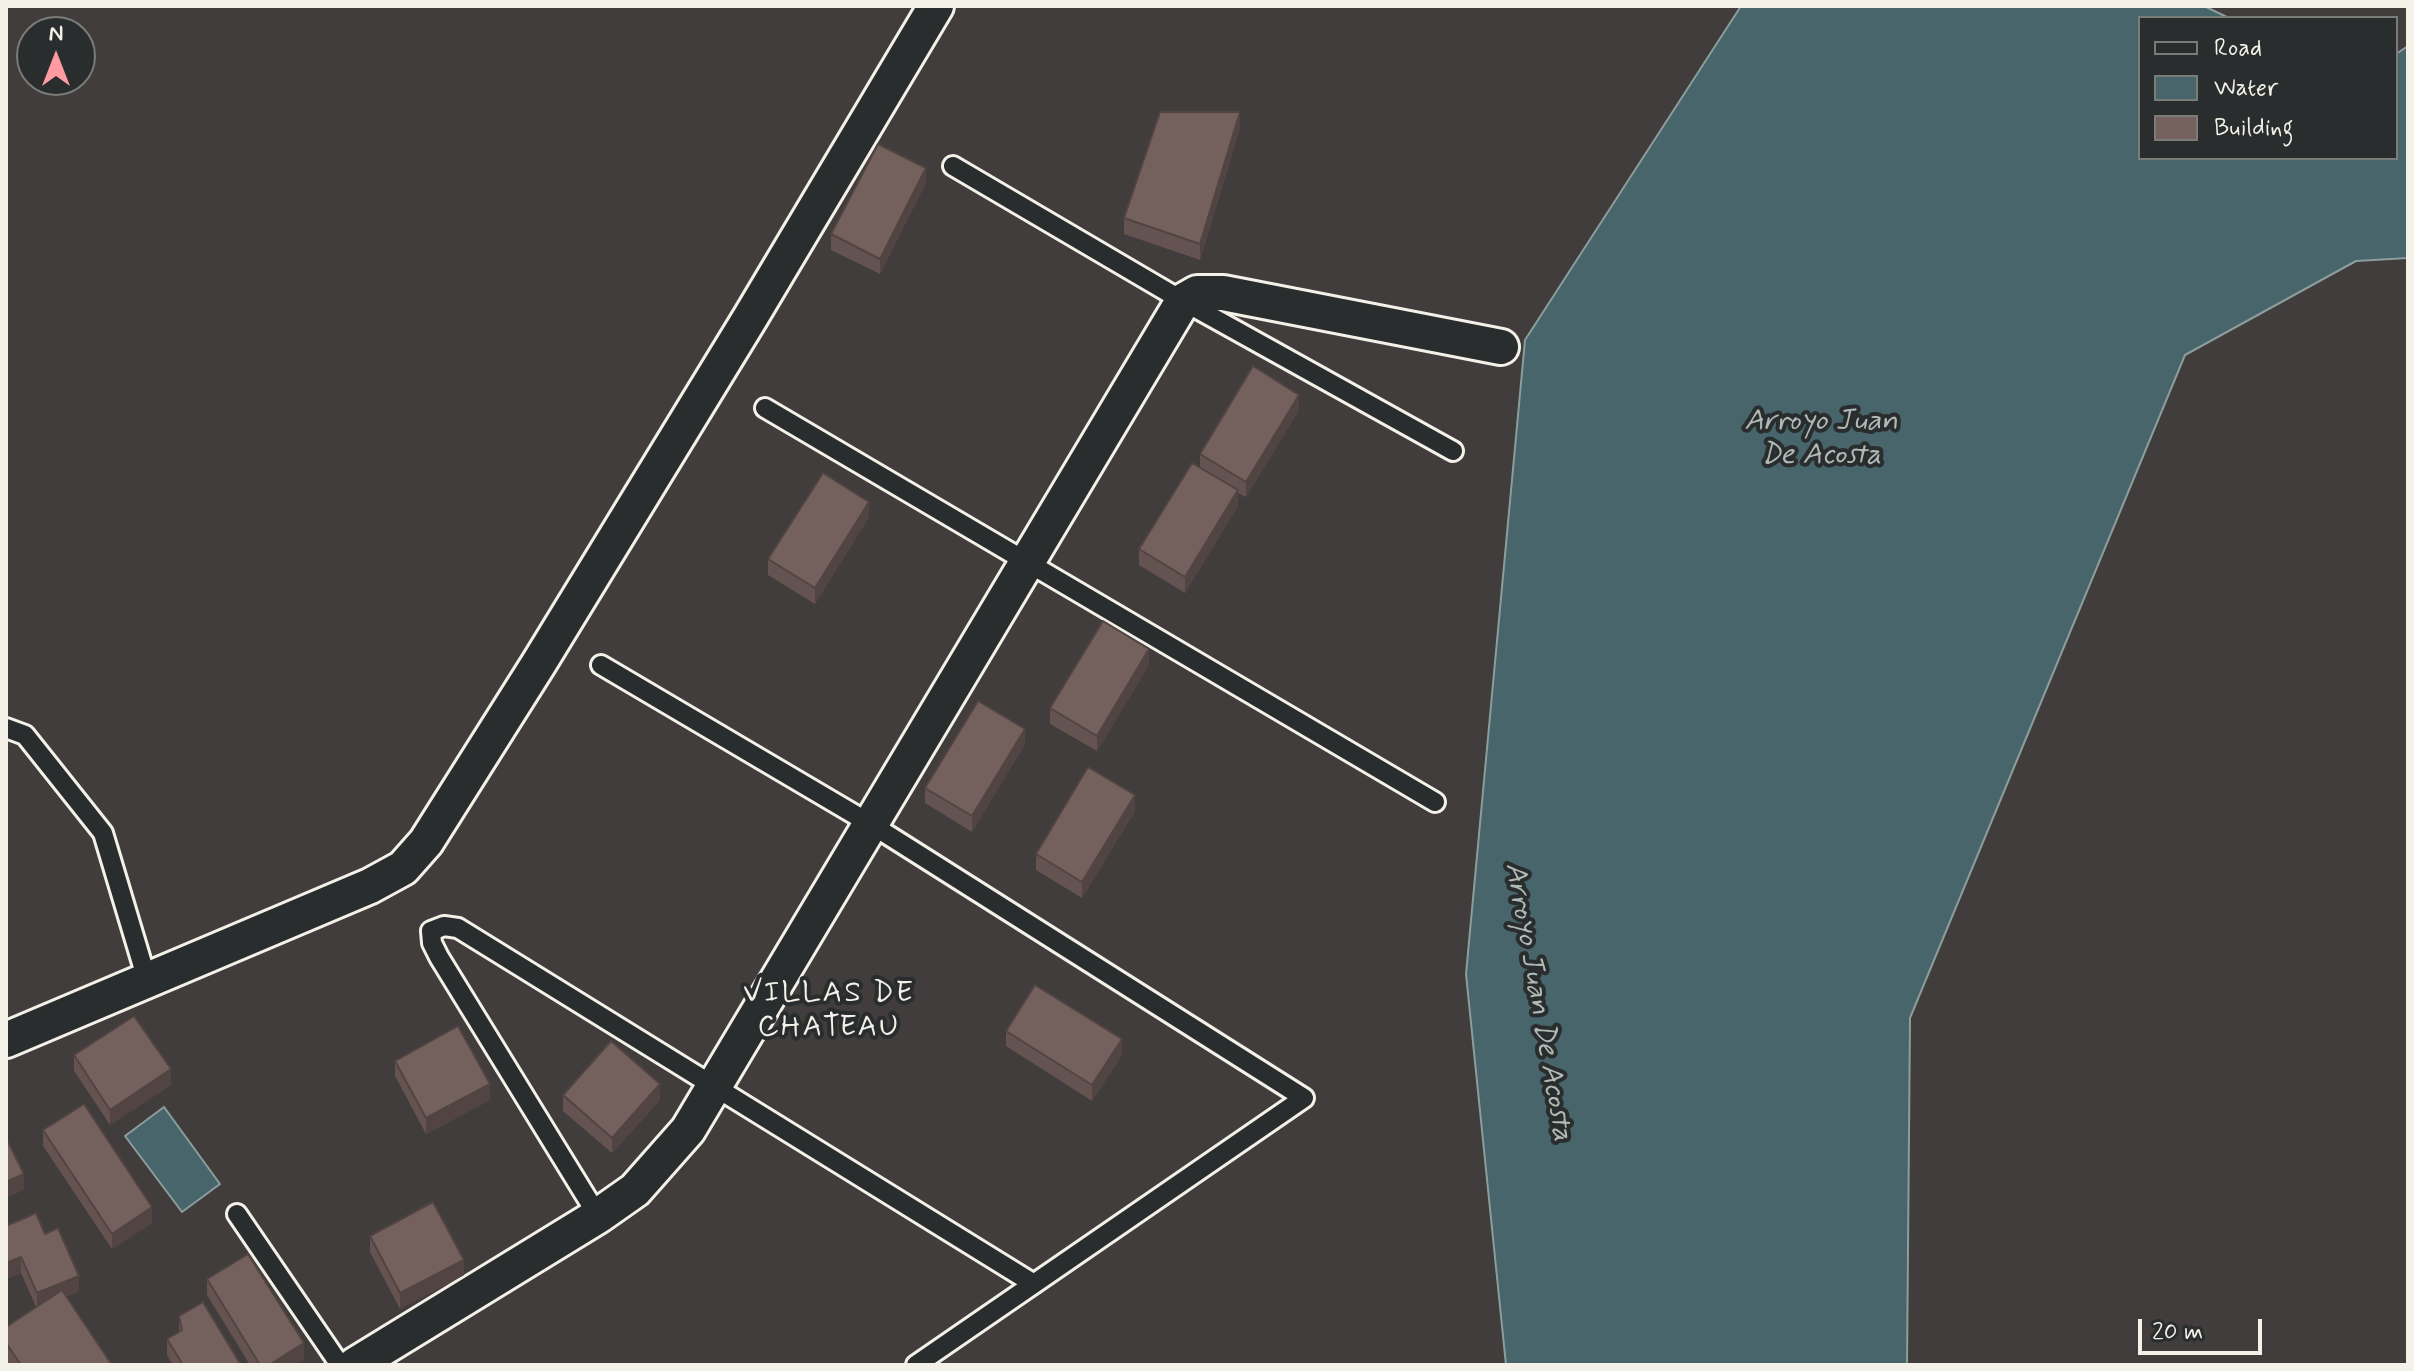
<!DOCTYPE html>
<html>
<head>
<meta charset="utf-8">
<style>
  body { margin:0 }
  #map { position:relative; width:2414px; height:1371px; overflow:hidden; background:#403d3c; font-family:Mynerve,sans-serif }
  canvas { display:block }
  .frame { position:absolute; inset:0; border:8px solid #f4f1e8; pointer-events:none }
  .legend { position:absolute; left:2138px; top:16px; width:260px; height:144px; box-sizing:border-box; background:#2a2d2e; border:2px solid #7b7b78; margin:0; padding:10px 14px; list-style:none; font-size:24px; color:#f4f1e8 }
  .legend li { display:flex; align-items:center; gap:16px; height:40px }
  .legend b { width:40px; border:2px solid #7b7b78 }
  .north { position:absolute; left:16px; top:16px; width:80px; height:80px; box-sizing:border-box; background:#2a2d2e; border:2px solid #7b7b78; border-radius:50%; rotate:0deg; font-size:22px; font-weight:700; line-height:32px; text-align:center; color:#f4f1e8 }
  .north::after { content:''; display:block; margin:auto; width:28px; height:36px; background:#ff9aa2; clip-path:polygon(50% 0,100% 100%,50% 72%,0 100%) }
  .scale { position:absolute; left:2138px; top:1319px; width:124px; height:36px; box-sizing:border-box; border:4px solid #f4f1e8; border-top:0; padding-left:10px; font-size:24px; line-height:28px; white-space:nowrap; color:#f4f1e8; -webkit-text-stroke:6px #2a2d2e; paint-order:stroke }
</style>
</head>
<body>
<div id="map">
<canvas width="2414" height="1371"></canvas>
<div class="frame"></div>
<ul class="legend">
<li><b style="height:10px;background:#2a2d2e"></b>Road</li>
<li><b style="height:22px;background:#47656a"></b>Water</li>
<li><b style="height:22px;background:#74615e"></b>Building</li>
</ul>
<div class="north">N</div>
<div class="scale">20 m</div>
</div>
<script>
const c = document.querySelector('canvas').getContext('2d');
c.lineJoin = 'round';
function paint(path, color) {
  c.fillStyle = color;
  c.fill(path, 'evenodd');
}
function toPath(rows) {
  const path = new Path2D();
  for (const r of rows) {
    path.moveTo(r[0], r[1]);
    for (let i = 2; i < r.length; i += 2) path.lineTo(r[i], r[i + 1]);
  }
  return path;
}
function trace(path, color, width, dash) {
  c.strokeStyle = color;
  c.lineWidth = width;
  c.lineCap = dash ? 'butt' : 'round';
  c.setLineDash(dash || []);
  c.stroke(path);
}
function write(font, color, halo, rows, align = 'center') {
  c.font = font + ' Mynerve,sans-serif';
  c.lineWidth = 8;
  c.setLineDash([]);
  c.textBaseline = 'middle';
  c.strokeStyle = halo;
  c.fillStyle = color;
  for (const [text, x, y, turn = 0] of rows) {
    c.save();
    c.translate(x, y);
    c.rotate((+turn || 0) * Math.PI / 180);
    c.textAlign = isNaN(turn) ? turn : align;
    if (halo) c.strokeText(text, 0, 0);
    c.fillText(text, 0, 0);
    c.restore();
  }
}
const water = toPath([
  [1741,6,2204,6,2229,18,2140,18,2140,158,2396,158,2396,54,2408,46,2408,258,2356,261,2185,355,1910,1018,1907,1365,1506,1365,1466,974,1525,340,1741,6],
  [164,1107,220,1184,182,1212,125,1136,164,1107]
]);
const lane = toPath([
  [953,166,1183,301,1453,451],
  [765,408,1435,802],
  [601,665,869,823,1304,1098,916,1365],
  [6,728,25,735,103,833,147,980],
  [237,1214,340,1365],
  [598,1216,439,957,432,943,431,931,444,926,458,928,1034,1284]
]);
const street = toPath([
  [6,1040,370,886,403,868,426,842,539,663,750,318,936,6],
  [355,1365,598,1216,635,1190,688,1130,1183,301,1197,293,1223,293,1501,347]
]);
const wall = toPath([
  [1240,128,1200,260,1124,234,1124,218],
  [926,183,880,274,831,250,831,234],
  [1299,410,1246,497,1238,493,1238,506,1185,593,1139,565,1139,549,1200,467,1200,454],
  [869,517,815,604,768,575,768,559],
  [1149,665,1097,751,1050,724,1050,708],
  [1025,744,972,832,925,803,925,788],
  [1135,811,1082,898,1036,870,1036,854],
  [1006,1031,1122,1055,1092,1101,1006,1046],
  [74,1055,171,1085,110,1125,74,1071],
  [395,1061,490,1100,426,1134,395,1076],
  [563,1095,660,1100,612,1153,563,1111],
  [43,1130,152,1223,112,1249,43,1146],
  [6,1226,45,1234,79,1291,66,1297,112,1365,10,1365,6,1359,6,1327,36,1307,21,1273,6,1279],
  [370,1236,464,1275,400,1309,370,1252],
  [207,1279,304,1359,294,1365,250,1365,207,1295],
  [179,1316,241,1365,173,1365,167,1355,167,1339,179,1332]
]);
const shadedWall = toPath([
  [1240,112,1240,128,1200,260,1200,244],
  [926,168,926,183,880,274,880,259],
  [1299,395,1299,410,1246,497,1246,482],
  [1238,490,1238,506,1185,593,1185,577],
  [869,502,869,517,815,604,815,588],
  [1149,649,1149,665,1097,751,1097,736],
  [1025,729,1025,744,972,832,972,816],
  [1135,795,1135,811,1082,898,1082,882],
  [1122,1039,1122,1055,1092,1101,1092,1085],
  [171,1069,171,1085,110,1125,110,1110],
  [490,1084,490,1100,426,1134,426,1118],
  [660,1084,660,1100,612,1153,612,1138],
  [24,1174,24,1190,6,1198,6,1182],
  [152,1207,152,1223,112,1249,112,1234],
  [21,1257,21,1273,6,1279,6,1263],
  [464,1260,464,1275,400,1309,400,1293],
  [79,1276,79,1291,37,1309,37,1293],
  [304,1343,304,1359,294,1365,269,1365]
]);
const building = toPath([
  [1160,112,1240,112,1200,244,1124,218,1160,112],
  [878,144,926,168,880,259,831,234,878,144],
  [1253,366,1299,395,1246,482,1200,454,1253,366],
  [1192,463,1238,490,1185,577,1139,549,1192,463],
  [823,473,869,502,815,588,768,559,823,473],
  [1103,621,1149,649,1097,736,1050,708,1103,621],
  [978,701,1025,729,972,816,925,788,978,701],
  [1088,767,1135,795,1082,882,1036,854,1088,767],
  [1035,985,1122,1039,1092,1085,1006,1031,1035,985],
  [134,1016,171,1069,110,1110,74,1055,134,1016],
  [458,1026,490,1084,426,1118,395,1061,458,1026],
  [611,1041,660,1084,612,1138,563,1095,611,1041],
  [84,1104,152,1207,112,1234,43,1130,84,1104],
  [6,1138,24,1174,6,1182,6,1138],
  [433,1202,464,1260,400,1293,370,1236,433,1202],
  [36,1213,45,1234,58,1228,79,1276,37,1293,21,1257,6,1263,6,1226,36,1213],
  [248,1254,304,1343,269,1365,260,1365,207,1279,248,1254],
  [62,1290,112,1365,21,1365,6,1343,6,1327,62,1290],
  [203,1302,241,1365,183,1365,167,1339,182,1330,179,1316,203,1302]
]);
const waterNames = [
  ["Arroyo Juan",1821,423],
  ["De Acosta",1821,457],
  ["Arroyo Juan De Acosta",1537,1002,80]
];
const neighbourhoodNames = [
  ["VILLAS DE",829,995],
  ["CHATEAU",829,1029]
];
paint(water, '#47656a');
trace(water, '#8c9d9c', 2);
trace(lane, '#f4f1e8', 24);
trace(street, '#f4f1e8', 40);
trace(lane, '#2a2d2e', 18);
trace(street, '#2a2d2e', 34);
paint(wall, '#645351');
paint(shadedWall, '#514442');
paint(building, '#74615e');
trace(building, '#514442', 2);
write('italic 30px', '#afb9b6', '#2a2d2e', waterNames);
c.letterSpacing = '2px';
write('30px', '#f4f1e8', '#2a2d2e', neighbourhoodNames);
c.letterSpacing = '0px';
</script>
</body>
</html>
